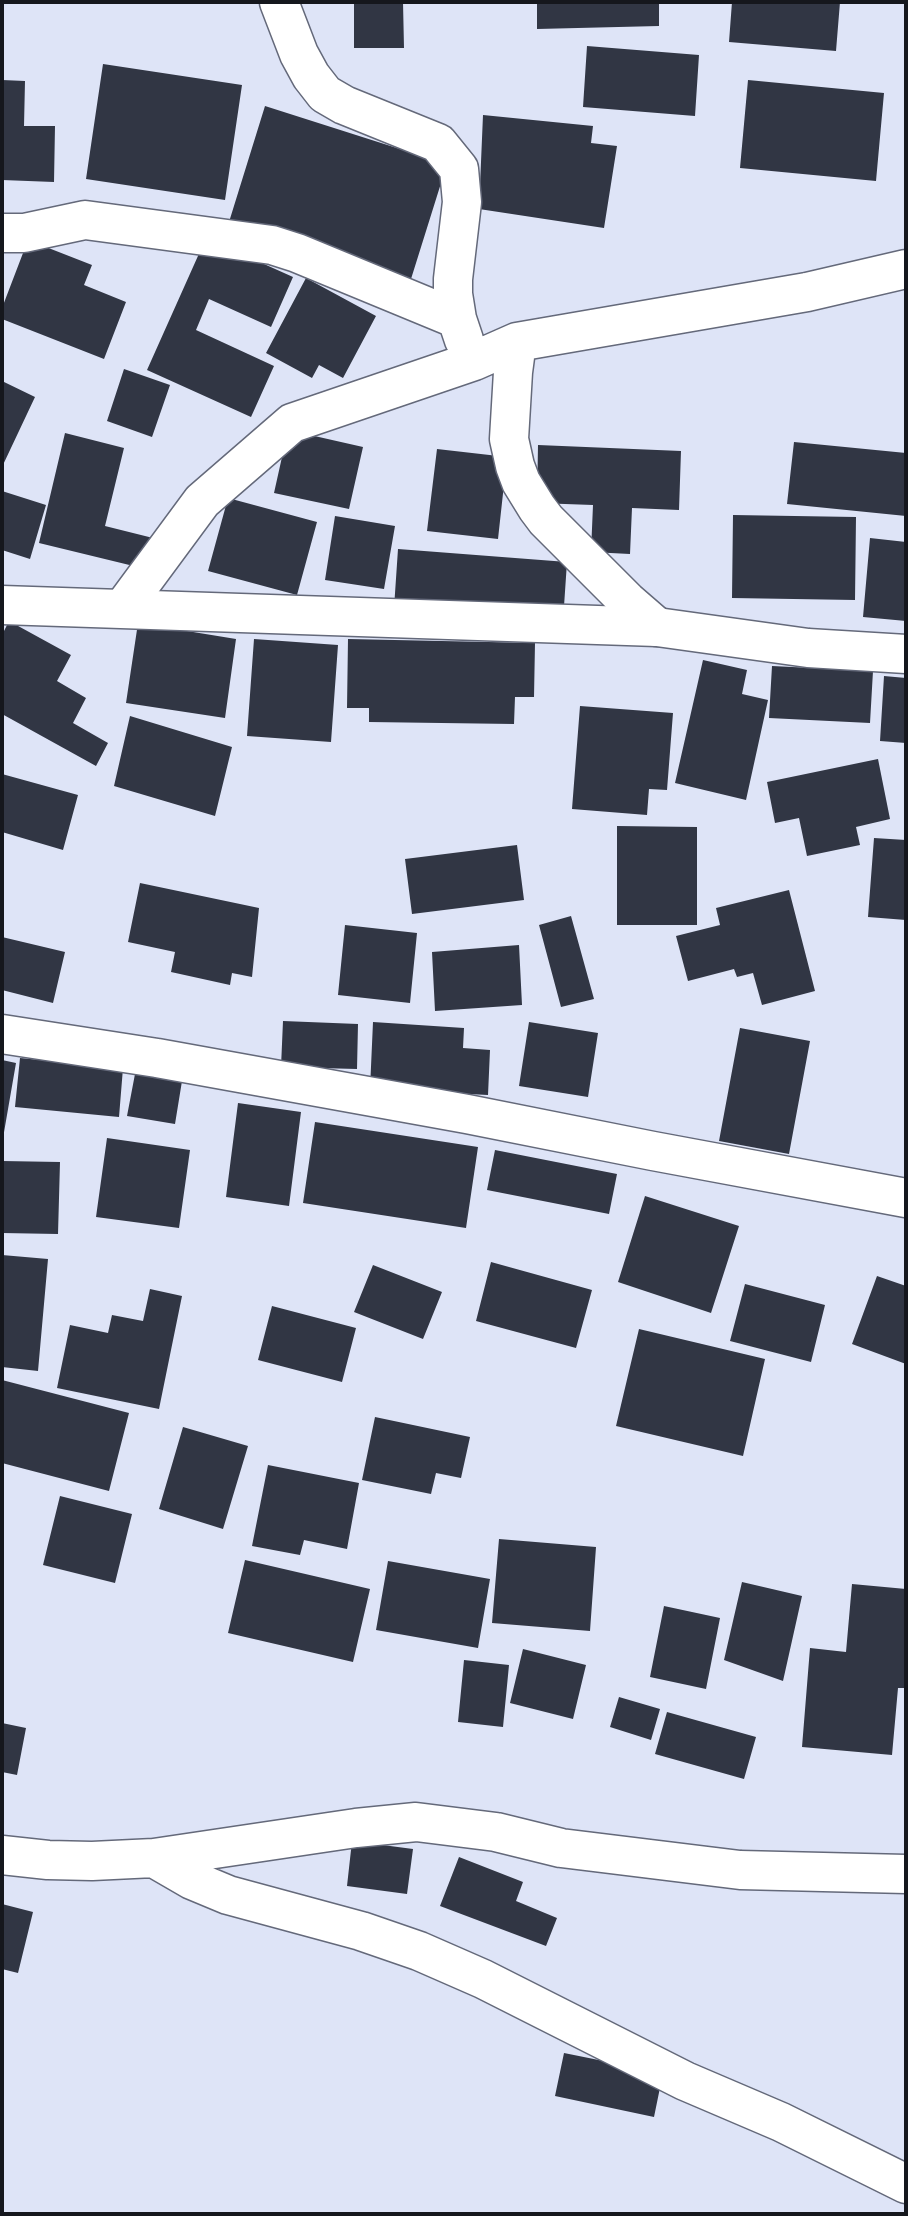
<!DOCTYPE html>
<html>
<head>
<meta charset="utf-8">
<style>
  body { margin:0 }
  #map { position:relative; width:908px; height:2216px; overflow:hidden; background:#dee4f7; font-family:Ubuntu,sans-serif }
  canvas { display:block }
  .frame { position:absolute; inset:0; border:4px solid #15171d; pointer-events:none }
</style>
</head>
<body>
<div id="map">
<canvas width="908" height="2216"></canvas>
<div class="frame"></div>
</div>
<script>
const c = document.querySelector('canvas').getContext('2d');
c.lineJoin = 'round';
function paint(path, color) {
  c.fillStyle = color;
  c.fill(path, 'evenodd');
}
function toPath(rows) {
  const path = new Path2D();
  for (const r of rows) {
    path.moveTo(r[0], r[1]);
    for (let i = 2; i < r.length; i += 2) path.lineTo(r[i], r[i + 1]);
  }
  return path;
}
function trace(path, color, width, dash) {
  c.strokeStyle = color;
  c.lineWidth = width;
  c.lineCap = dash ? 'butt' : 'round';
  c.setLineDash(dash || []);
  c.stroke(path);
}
const building = toPath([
  [354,2,403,2,404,48,354,48],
  [537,2,659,2,659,26,537,29],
  [732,2,840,2,836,51,729,42],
  [587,46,699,55,695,116,583,107],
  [103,64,242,85,225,200,86,179],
  [2,80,25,81,24,126,55,126,54,182,2,180],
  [748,80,884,93,876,181,740,168],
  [265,106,447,164,411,279,229,222],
  [483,115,593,126,591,143,617,146,604,228,479,209],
  [206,238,293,277,271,327,209,299,196,330,274,366,251,417,147,370],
  [28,240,92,265,84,285,126,302,104,359,2,319,2,308],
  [306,278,376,316,343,378,319,365,312,378,266,353],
  [124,369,170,385,152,437,107,421],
  [2,381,35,397,2,467],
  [288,430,363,447,349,509,274,493],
  [65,433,124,448,105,526,157,539,150,570,39,543],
  [794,442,906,453,906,516,787,504],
  [538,445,681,451,679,510,632,508,630,554,591,552,593,505,537,503],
  [437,449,507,457,498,539,427,531],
  [2,491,46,505,30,559,2,550],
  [228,498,317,522,297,595,208,571],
  [733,515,856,517,855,600,732,598],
  [335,516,395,526,384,589,325,580],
  [870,538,906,542,906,621,863,617],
  [398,549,567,562,563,621,394,608],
  [9,621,71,655,57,681,86,698,73,723,108,743,96,766,2,714,2,635],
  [138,623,236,639,225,718,126,703],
  [254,639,338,645,331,742,247,736],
  [348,639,535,643,534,697,515,697,514,724,369,722,369,708,347,708],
  [703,660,747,670,742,694,768,700,746,800,675,783],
  [772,666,873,671,870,723,769,718],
  [884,676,906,678,906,743,880,741],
  [580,706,673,713,667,790,649,789,647,815,572,809],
  [130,716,232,747,215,816,114,786],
  [878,759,890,819,856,827,860,845,807,856,799,818,775,823,767,782],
  [2,774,78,795,63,850,2,832],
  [617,826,697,827,697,925,617,925],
  [874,838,906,840,906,920,868,917],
  [517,845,524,900,412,914,405,859],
  [140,883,259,908,252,977,232,973,230,985,171,972,175,952,128,942],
  [789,890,815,991,762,1005,753,973,737,977,734,969,688,981,676,936,720,925,716,908],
  [571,916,594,999,561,1007,539,925],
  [345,925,417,933,410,1003,338,995],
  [2,937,65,952,53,1003,2,990],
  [519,945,522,1005,435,1011,432,952],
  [283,1021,358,1024,357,1069,281,1067],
  [373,1022,464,1028,463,1048,490,1050,488,1095,370,1089],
  [529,1022,598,1033,588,1097,519,1086],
  [740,1028,810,1041,789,1154,719,1141],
  [20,1058,123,1068,119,1117,15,1107],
  [2,1060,16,1063,3,1138,2,1138],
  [135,1074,182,1081,175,1124,127,1116],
  [238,1103,301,1112,289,1206,226,1197],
  [315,1122,478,1147,466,1228,303,1203],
  [107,1138,190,1150,179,1228,96,1217],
  [495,1150,617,1174,609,1214,487,1190],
  [2,1161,60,1162,58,1234,2,1233],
  [645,1196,739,1226,711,1313,618,1282],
  [2,1255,48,1259,38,1371,2,1367],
  [491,1262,592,1290,576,1348,476,1321],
  [373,1265,442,1292,423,1339,354,1312],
  [877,1276,906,1286,906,1364,852,1344],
  [745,1284,825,1305,811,1362,730,1341],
  [150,1289,182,1296,159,1409,57,1388,70,1325,108,1333,112,1315,143,1321],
  [272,1306,356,1328,342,1382,258,1360],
  [639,1329,765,1359,743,1456,616,1426],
  [2,1380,129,1413,109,1491,2,1463],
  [375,1417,470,1437,461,1478,436,1473,431,1494,362,1480],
  [183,1427,248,1446,223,1529,159,1509],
  [268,1465,359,1483,347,1549,304,1540,300,1555,252,1546],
  [60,1496,132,1514,115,1583,43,1565],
  [499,1539,596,1547,590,1631,492,1623],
  [245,1560,370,1589,353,1662,228,1633],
  [388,1561,490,1579,478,1648,376,1630],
  [742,1582,802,1596,783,1681,724,1660],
  [852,1584,906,1589,906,1688,898,1688,892,1755,802,1747,810,1648,846,1652],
  [664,1606,720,1618,706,1689,650,1677],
  [523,1649,586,1665,573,1719,510,1703],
  [464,1660,509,1665,503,1727,458,1722],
  [619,1697,660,1709,651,1740,610,1727],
  [667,1712,756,1737,744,1779,655,1754],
  [2,1723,26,1728,17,1775,2,1772],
  [352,1841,413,1849,407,1894,347,1886],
  [459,1857,523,1882,516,1901,557,1918,546,1946,440,1906],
  [2,1904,33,1912,18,1973,2,1969],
  [564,2053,663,2073,654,2117,555,2096]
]);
const street = toPath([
  [279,2,299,54,311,76,325,94,344,105,438,143,459,169,462,202,453,279,453,294,457,319,464,340],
  [2,233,24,233,85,220,272,245,297,253,457,319],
  [517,342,513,372,509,439,515,466,521,482,537,508,546,520,627,601,657,627],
  [123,608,202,501,292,423,474,361,517,342,807,292,906,269],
  [2,1855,48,1860,92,1861,154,1858,356,1828,416,1822,496,1832,561,1848,740,1870,906,1874],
  [154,1858,192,1880,228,1895,361,1931,419,1951,483,1979,685,2081,781,2122,906,2184]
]);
const secondary = toPath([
  [2,605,657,627,808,648,906,654],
  [2,1034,157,1058,467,1114,653,1151,906,1198]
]);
paint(building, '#313644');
trace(street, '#64697a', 41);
trace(secondary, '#64697a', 41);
trace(street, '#fff', 38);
trace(secondary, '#fff', 38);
</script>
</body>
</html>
